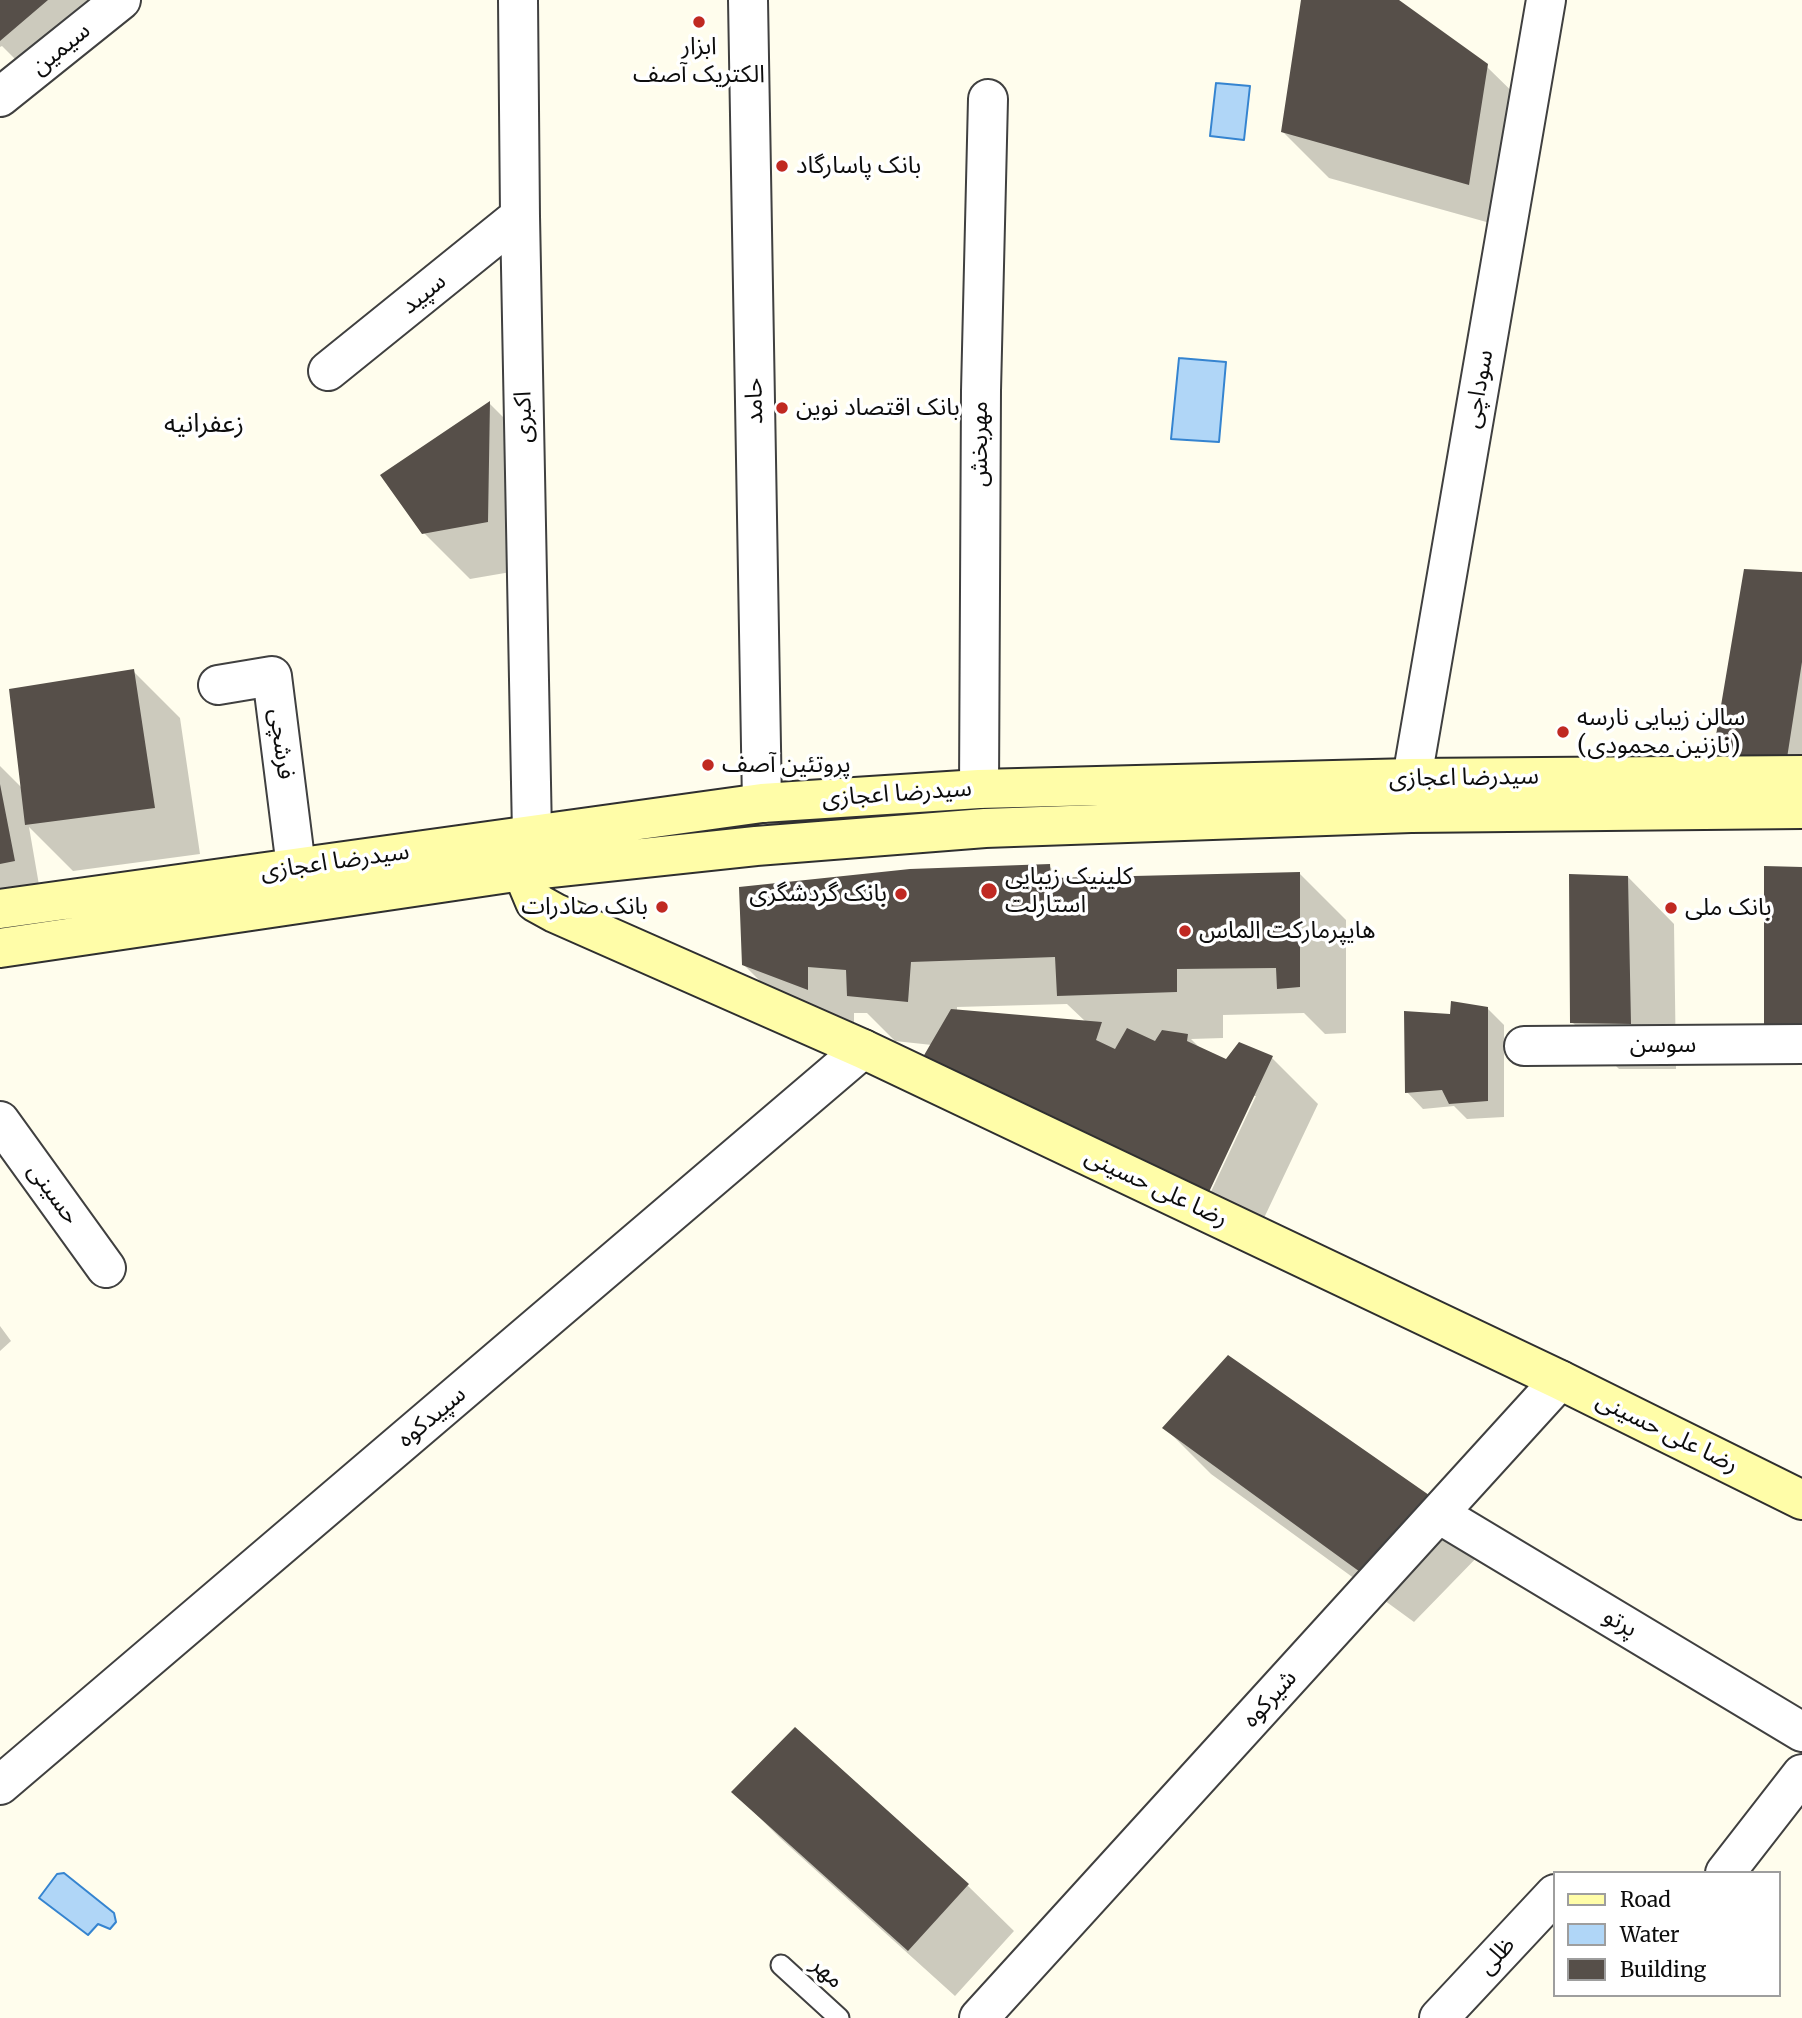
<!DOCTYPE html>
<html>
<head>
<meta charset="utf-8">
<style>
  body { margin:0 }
  #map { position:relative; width:1802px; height:2018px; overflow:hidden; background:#fffded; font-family:Merriweather,serif }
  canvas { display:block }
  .legend { position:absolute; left:1553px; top:1871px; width:228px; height:126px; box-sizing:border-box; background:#fff; border:2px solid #9e9e9e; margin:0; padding:9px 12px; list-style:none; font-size:21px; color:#0d0d0d }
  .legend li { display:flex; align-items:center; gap:14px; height:35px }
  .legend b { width:35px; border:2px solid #9e9e9e }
</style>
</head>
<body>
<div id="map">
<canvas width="1802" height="2018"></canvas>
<ul class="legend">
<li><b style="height:9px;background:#fffda8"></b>Road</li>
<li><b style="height:19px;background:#b0d6f7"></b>Water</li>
<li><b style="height:19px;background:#564f49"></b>Building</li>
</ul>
</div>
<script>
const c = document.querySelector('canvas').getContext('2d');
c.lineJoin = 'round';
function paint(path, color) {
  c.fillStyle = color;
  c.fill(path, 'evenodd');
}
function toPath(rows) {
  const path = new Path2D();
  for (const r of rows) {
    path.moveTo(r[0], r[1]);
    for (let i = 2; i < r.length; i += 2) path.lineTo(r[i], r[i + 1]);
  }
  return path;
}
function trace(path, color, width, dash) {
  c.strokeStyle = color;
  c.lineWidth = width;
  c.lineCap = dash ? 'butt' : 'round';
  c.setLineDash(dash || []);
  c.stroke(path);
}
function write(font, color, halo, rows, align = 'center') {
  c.font = font + ' Merriweather,"Noto Sans Arabic",serif';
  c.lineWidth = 7;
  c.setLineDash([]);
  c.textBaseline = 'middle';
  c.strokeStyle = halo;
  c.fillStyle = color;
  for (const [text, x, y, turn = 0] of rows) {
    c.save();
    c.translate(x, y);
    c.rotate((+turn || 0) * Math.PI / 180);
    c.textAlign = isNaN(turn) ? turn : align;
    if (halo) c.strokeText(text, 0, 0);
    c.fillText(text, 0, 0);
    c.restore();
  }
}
const water = toPath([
  [1216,83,1250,86,1244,140,1210,136,1216,83],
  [1179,358,1226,362,1219,442,1171,439,1179,358],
  [64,1873,114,1913,116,1922,110,1929,98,1924,88,1935,39,1898,57,1874,64,1873]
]);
const shadow = toPath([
  [0,0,121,0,23,67,2,46,0,47],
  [1303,0,1396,0,1486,66,1533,112,1515,230,1329,178,1283,132],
  [490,404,536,450,534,568,470,579,423,532],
  [1802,573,1802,804,1760,805],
  [133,671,180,718,200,854,73,871,29,827,39,885,0,893,0,766,22,788],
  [1049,866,1063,880,1300,874,1346,920,1346,1033,1325,1034,1304,1013,1223,1015,1223,1038,1191,1039,1202,1050,1227,1061,1272,1058,1318,1104,1255,1237,932,1045,895,1041,867,1013,854,1013,854,1035,790,1011,744,965],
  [1067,1004,1086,1022,957,1011,957,1007],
  [1252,1096,1256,1096,1207,1200,1203,1199],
  [1628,877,1674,924,1676,1069,1619,1069,1572,1022],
  [1487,1008,1504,1025,1504,1117,1467,1119,1454,1106,1423,1109,1407,1092,1452,1016],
  [0,1326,11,1341,0,1351],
  [1165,1428,1484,1550,1414,1622,1211,1474],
  [734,1792,967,1885,1014,1931,955,1996,780,1838]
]);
const building = toPath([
  [0,0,48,0,0,41],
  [1301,0,1399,0,1488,64,1469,185,1281,132],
  [490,401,488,522,422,534,380,475],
  [1744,569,1802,572,1802,662,1787,758,1712,759],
  [134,669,155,808,25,825,9,689],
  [0,784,15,861,0,864],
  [1050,864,1051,878,1300,872,1300,987,1277,989,1276,968,1177,969,1177,992,1057,996,1055,957,911,962,908,1002,847,996,846,970,808,967,808,990,742,965,739,887,910,869],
  [1764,866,1802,867,1802,1028,1764,1028],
  [1569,874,1628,876,1631,1024,1570,1023],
  [1451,1001,1488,1007,1488,1101,1449,1104,1442,1090,1405,1093,1404,1011,1450,1014],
  [951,1009,1102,1022,1096,1040,1115,1049,1127,1028,1155,1041,1162,1030,1188,1034,1187,1041,1226,1059,1239,1042,1273,1056,1209,1192,923,1057],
  [1228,1355,1439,1502,1367,1577,1162,1428],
  [795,1727,969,1884,908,1951,731,1792]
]);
const lane = toPath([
  [781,1965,839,2018]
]);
const street = toPath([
  [518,0,520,216,532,834],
  [748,0,762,803],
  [0,97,121,0],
  [328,371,520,216],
  [218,685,272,676,296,867],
  [1412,778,1546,0],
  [979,789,981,391,988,99],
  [1524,1046,1802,1044],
  [0,1121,106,1268],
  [1439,1514,1802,1732],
  [0,1785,863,1049],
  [1725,1873,1802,1774],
  [979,2018,1560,1380],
  [1439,2018,1555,1894]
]);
const secondary = toPath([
  [522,871,535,902,555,913,863,1049,1560,1380,1802,1500],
  [0,909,762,803,979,789,1412,778,1802,775],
  [0,948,522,871,756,846,985,828,1411,813,1802,809]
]);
const markers = [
  [699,22,7,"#c02922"],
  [782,166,7,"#c02922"],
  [782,408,7,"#c02922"],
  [1563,732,7,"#c02922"],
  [708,765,7,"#c02922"],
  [989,891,9,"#c02922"],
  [901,894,7,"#c02922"],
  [662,907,7,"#c02922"],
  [1671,908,7,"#c02922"],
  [1185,931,7,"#c02922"]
];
const poiNames = [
  ["ابزار",699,47,"center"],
  ["الکتریک آصف",699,75,"center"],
  ["بانک پاسارگاد",796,166],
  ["بانک اقتصاد نوین",796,408],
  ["سالن زیبایی نارسه",1577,718],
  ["(نازنین محمودی)",1577,746],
  ["پروتئین آصف",722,765],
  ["کلینیک زیبایی",1005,877],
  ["استارلت",1005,905],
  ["بانک گردشگری",887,894,"right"],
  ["بانک صادرات",648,907,"right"],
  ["بانک ملی",1685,908],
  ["هایپرمارکت الماس",1199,931]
];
const streetNames = [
  ["سیمین",61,49,-39],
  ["سپید",424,294,-39],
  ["سوداچی",1479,389,-80],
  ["حامد",755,401,-91],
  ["اکبری",524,417,-91],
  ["مهربخش",980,444,-90],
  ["فرشچی",281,744,83],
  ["سیدرضا اعجازی",1464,778,-1],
  ["سیدرضا اعجازی",897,794,-4],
  ["سیدرضا اعجازی",335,862,-8],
  ["سوسن",1663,1045],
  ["رضا علی حسینی",1156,1188,25],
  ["حسینی",53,1194,54],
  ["سپیدکوه",432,1417,-40],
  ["رضا علی حسینی",1667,1433,26],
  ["پرتو",1620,1623,31],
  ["شیرکوه",1270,1699,-48],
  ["ظلی",1497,1956,-47],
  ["مهر",827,1973,42]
];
const neighbourhoodNames = [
  ["زعفرانیه",204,425]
];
paint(water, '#b0d6f7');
trace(water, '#3584d0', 2);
paint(shadow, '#0003');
paint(building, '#564f49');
trace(lane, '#404040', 23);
trace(street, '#404040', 42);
trace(secondary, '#2f2f2f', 42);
trace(lane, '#fff', 19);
trace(street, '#fff', 38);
trace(secondary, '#fffda8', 38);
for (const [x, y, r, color] of markers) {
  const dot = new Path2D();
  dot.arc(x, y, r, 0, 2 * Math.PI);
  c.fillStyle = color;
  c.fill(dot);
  trace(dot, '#fff', 2.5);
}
write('24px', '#0d0d0d', '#fff', poiNames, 'left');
write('24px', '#0d0d0d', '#fff', streetNames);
write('26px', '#0d0d0d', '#fff', neighbourhoodNames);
</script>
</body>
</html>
